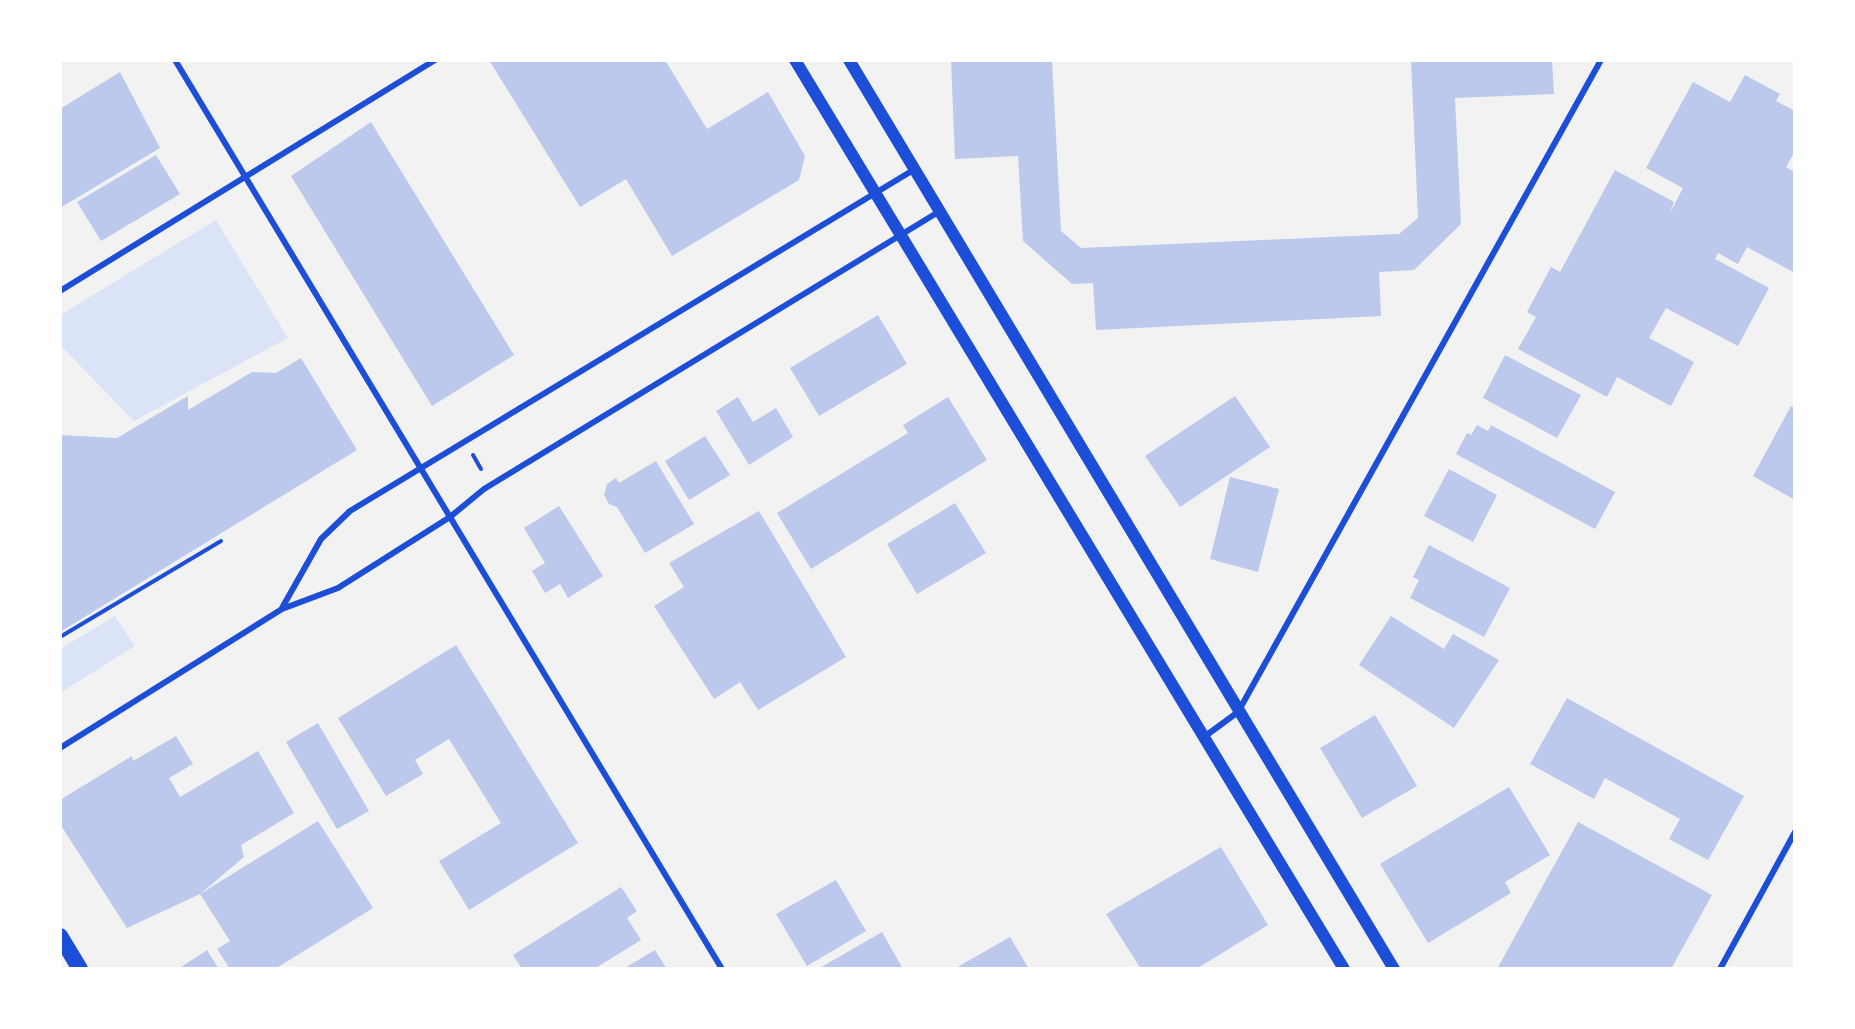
<!DOCTYPE html>
<html>
<head>
<meta charset="utf-8">
<style>
  body { margin:0 }
  #map { position:relative; width:1855px; height:1029px; overflow:hidden; background:#f2f2f2; font-family:"IBM Plex Sans",sans-serif }
  canvas { display:block }
  .frame { position:absolute; inset:0; border:62px solid #fff; pointer-events:none }
</style>
</head>
<body>
<div id="map">
<canvas width="1855" height="1029"></canvas>
<div class="frame"></div>
</div>
<script>
const c = document.querySelector('canvas').getContext('2d');
c.lineJoin = 'round';
function paint(path, color) {
  c.fillStyle = color;
  c.fill(path, 'evenodd');
}
function toPath(rows) {
  const path = new Path2D();
  for (const r of rows) {
    path.moveTo(r[0], r[1]);
    for (let i = 2; i < r.length; i += 2) path.lineTo(r[i], r[i + 1]);
  }
  return path;
}
function trace(path, color, width, dash) {
  c.strokeStyle = color;
  c.lineWidth = width;
  c.lineCap = dash ? 'butt' : 'round';
  c.setLineDash(dash || []);
  c.stroke(path);
}
const green = toPath([
  [216,220,288,338,134,421,60,345,60,315],
  [115,616,135,646,60,693,60,649]
]);
const building = toPath([
  [489,60,665,60,707,129,768,92,805,156,799,180,672,256,626,179,580,207],
  [951,60,1052,60,1061,231,1081,248,1399,234,1418,218,1411,60,1552,60,1554,94,1455,98,1461,224,1414,270,1379,272,1381,316,1096,330,1093,283,1072,284,1023,241,1018,156,955,159],
  [120,72,160,148,60,208,60,109],
  [1745,75,1780,94,1776,101,1795,111,1795,151,1786,167,1795,172,1795,273,1747,247,1738,264,1718,253,1715,259,1769,288,1738,346,1666,308,1649,338,1694,362,1671,406,1617,377,1607,397,1518,349,1536,317,1527,312,1551,267,1560,272,1615,170,1674,202,1670,213,1683,188,1646,168,1693,82,1730,102],
  [371,122,514,355,432,406,291,176],
  [156,155,180,194,101,241,77,202],
  [878,315,907,364,819,416,790,368],
  [1505,355,1581,395,1557,438,1483,398],
  [301,358,357,450,60,632,60,435,117,438,188,396,188,410,252,372,276,373],
  [1235,396,1270,447,1180,507,1145,456],
  [738,397,753,422,776,408,793,437,749,465,716,411],
  [948,397,987,460,811,569,777,513,908,433,903,425],
  [1791,406,1795,408,1795,500,1753,476],
  [1477,425,1488,431,1491,425,1615,492,1595,529,1456,454,1467,433,1471,435],
  [705,436,730,475,689,500,665,461],
  [656,461,694,524,645,553,617,507,609,504,604,495,607,484,616,478,619,483],
  [1449,469,1497,495,1473,542,1424,516],
  [1230,477,1279,489,1258,572,1210,559],
  [955,503,986,553,917,594,887,544],
  [559,506,603,576,568,598,560,584,545,593,532,571,545,563,524,528],
  [759,511,846,657,758,710,740,682,714,699,654,606,684,587,669,563],
  [1429,545,1510,588,1484,637,1410,598,1419,580,1413,577],
  [1391,616,1444,649,1453,634,1499,660,1454,728,1359,665],
  [456,645,578,843,469,910,439,861,501,823,449,739,415,760,423,774,386,796,338,718],
  [1567,698,1744,796,1708,860,1669,839,1680,819,1605,778,1594,799,1530,764],
  [1375,715,1417,786,1362,818,1320,748],
  [318,723,369,811,337,829,286,742],
  [176,736,193,764,169,778,180,797,258,751,294,813,241,845,244,857,200,894,127,928,60,824,60,800,132,756,133,761],
  [1509,787,1550,855,1505,882,1511,893,1428,943,1380,864],
  [318,821,373,908,275,969,230,969,217,949,230,941,200,894],
  [1578,822,1712,895,1671,969,1497,969],
  [1221,847,1268,925,1196,969,1141,969,1106,914],
  [836,880,866,931,807,966,776,914],
  [621,887,637,911,627,918,641,940,594,969,522,969,513,955],
  [882,932,903,969,818,969],
  [1010,937,1029,969,954,969],
  [207,950,219,969,178,969],
  [655,950,667,969,623,969]
]);
const path = toPath([
  [473,455,481,469],
  [60,637,221,541]
]);
const minor = toPath([
  [175,60,722,969],
  [60,291,435,60],
  [282,608,321,539,350,511,915,169],
  [1204,737,1238,712,1601,60],
  [60,748,282,609,338,588,450,517,484,489,940,211],
  [1720,969,1795,832]
]);
const secondary = toPath([
  [795,60,1344,969],
  [849,60,1394,969]
]);
const trunk = toPath([
  [60,936,80,969]
]);
paint(green, '#dbe4f7');
paint(building, '#bdc9ec');
trace(path, '#1d4ed8', 4);
trace(minor, '#1d4ed8', 6);
trace(secondary, '#1d4ed8', 12);
trace(trunk, '#1d4ed8', 16);
</script>
</body>
</html>
